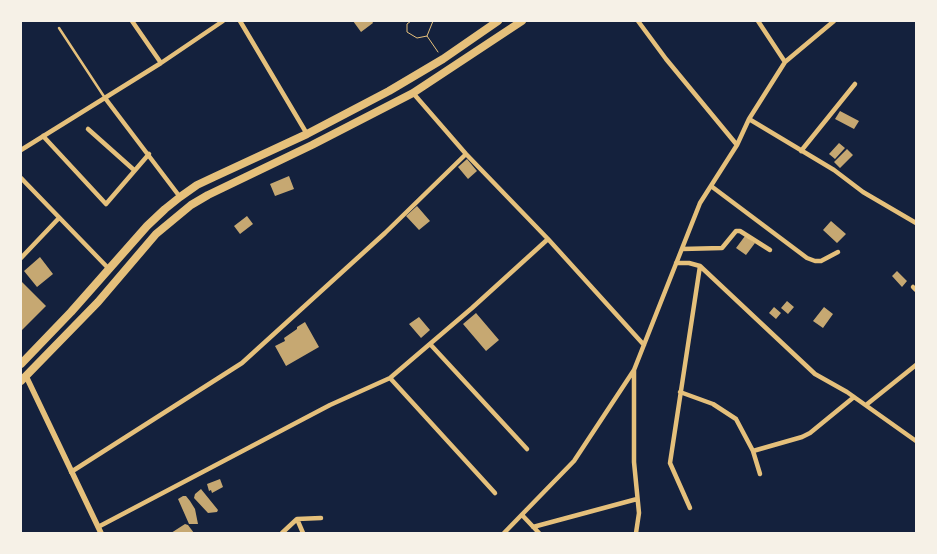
<!DOCTYPE html>
<html>
<head>
<meta charset="utf-8">
<style>
  body { margin:0 }
  #map { position:relative; width:937px; height:554px; overflow:hidden; background:#14213d; font-family:"DejaVu Sans",sans-serif }
  canvas { display:block }
  .frame { position:absolute; inset:0; border:22px solid #f6f1e7; pointer-events:none }
</style>
</head>
<body>
<div id="map">
<canvas width="937" height="554"></canvas>
<div class="frame"></div>
</div>
<script>
const c = document.querySelector('canvas').getContext('2d');
c.lineJoin = 'round';
function paint(path, color) {
  c.fillStyle = color;
  c.fill(path, 'evenodd');
}
function toPath(rows) {
  const path = new Path2D();
  for (const r of rows) {
    path.moveTo(r[0], r[1]);
    for (let i = 2; i < r.length; i += 2) path.lineTo(r[i], r[i + 1]);
  }
  return path;
}
function trace(path, color, width, dash) {
  c.strokeStyle = color;
  c.lineWidth = width;
  c.lineCap = dash ? 'butt' : 'round';
  c.setLineDash(dash || []);
  c.stroke(path);
}
const building = toPath([
  [353,21,372,21,373,23,361,32],
  [840,111,859,121,854,129,835,119],
  [839,143,845,148,835,159,829,154],
  [847,149,853,155,840,168,834,162],
  [467,159,477,171,468,179,458,167],
  [289,176,294,189,275,196,270,184],
  [417,206,430,221,419,230,406,216],
  [247,216,253,224,240,234,234,226],
  [831,221,846,234,837,243,823,230],
  [745,236,755,243,746,255,736,248],
  [40,257,53,274,37,287,24,271],
  [897,271,907,281,902,287,892,276],
  [21,281,46,306,21,331],
  [787,301,794,307,788,314,781,308],
  [774,307,781,313,776,319,769,313],
  [824,307,833,314,823,328,813,321],
  [476,313,499,340,486,351,463,324],
  [419,317,430,330,421,338,409,324],
  [305,322,319,347,286,366,275,346,285,341,284,338,297,329,297,327],
  [220,479,223,487,212,493,211,490,209,491,207,484],
  [201,489,218,510,217,512,208,513,194,498,195,494],
  [183,496,186,496,190,501,195,509,198,524,189,524,178,499],
  [185,524,188,525,194,533,171,533]
]);
const path = toPath([
  [411,21,407,24,407,32,417,38,427,36,438,52],
  [427,36,433,21]
]);
const service = toPath([
  [59,28,105,98]
]);
const minor = toPath([
  [132,21,161,63],
  [240,21,307,134],
  [638,21,666,59,737,145],
  [758,21,785,62],
  [413,93,466,154,548,239,644,345],
  [105,98,180,197],
  [749,119,834,170,863,192,916,223],
  [88,129,134,170],
  [43,136,106,204,149,154],
  [21,150,161,63,223,21],
  [801,151,855,84],
  [21,178,110,270],
  [711,186,807,258,815,261,821,261,838,252],
  [682,249,722,248,736,231,740,231,770,250],
  [21,258,59,218],
  [676,263,689,263,700,266,815,374,847,392,916,441],
  [913,287,916,290],
  [430,344,527,449],
  [634,370,634,462,639,513,636,533],
  [390,378,495,493],
  [680,392,713,404,736,419,753,451,760,474],
  [866,405,916,365],
  [753,451,802,437,810,433,854,397],
  [71,472,242,363,385,233,466,154],
  [690,508,670,463,700,266],
  [522,515,539,533],
  [297,519,303,533],
  [98,527,330,405,390,378,472,308,548,239],
  [533,527,637,499],
  [282,533,297,519,321,518],
  [504,533,574,461,634,370,700,203,737,145,749,119,785,62,834,21]
]);
const tertiary = toPath([
  [26,376,101,533]
]);
const trunk = toPath([
  [21,364,71,312,147,226,165,209,180,197,197,185,214,177,307,134,389,91,443,59,498,21],
  [21,381,98,302,156,234,191,205,208,195,312,145,413,93,522,21]
]);
paint(building, '#c6a872');
trace(path, '#e5c07b', 1);
trace(service, '#e5c07b', 2.5);
trace(minor, '#e5c07b', 4.5);
trace(tertiary, '#e5c07b', 5.5);
trace(trunk, '#e5c07b', 8);
</script>
</body>
</html>
